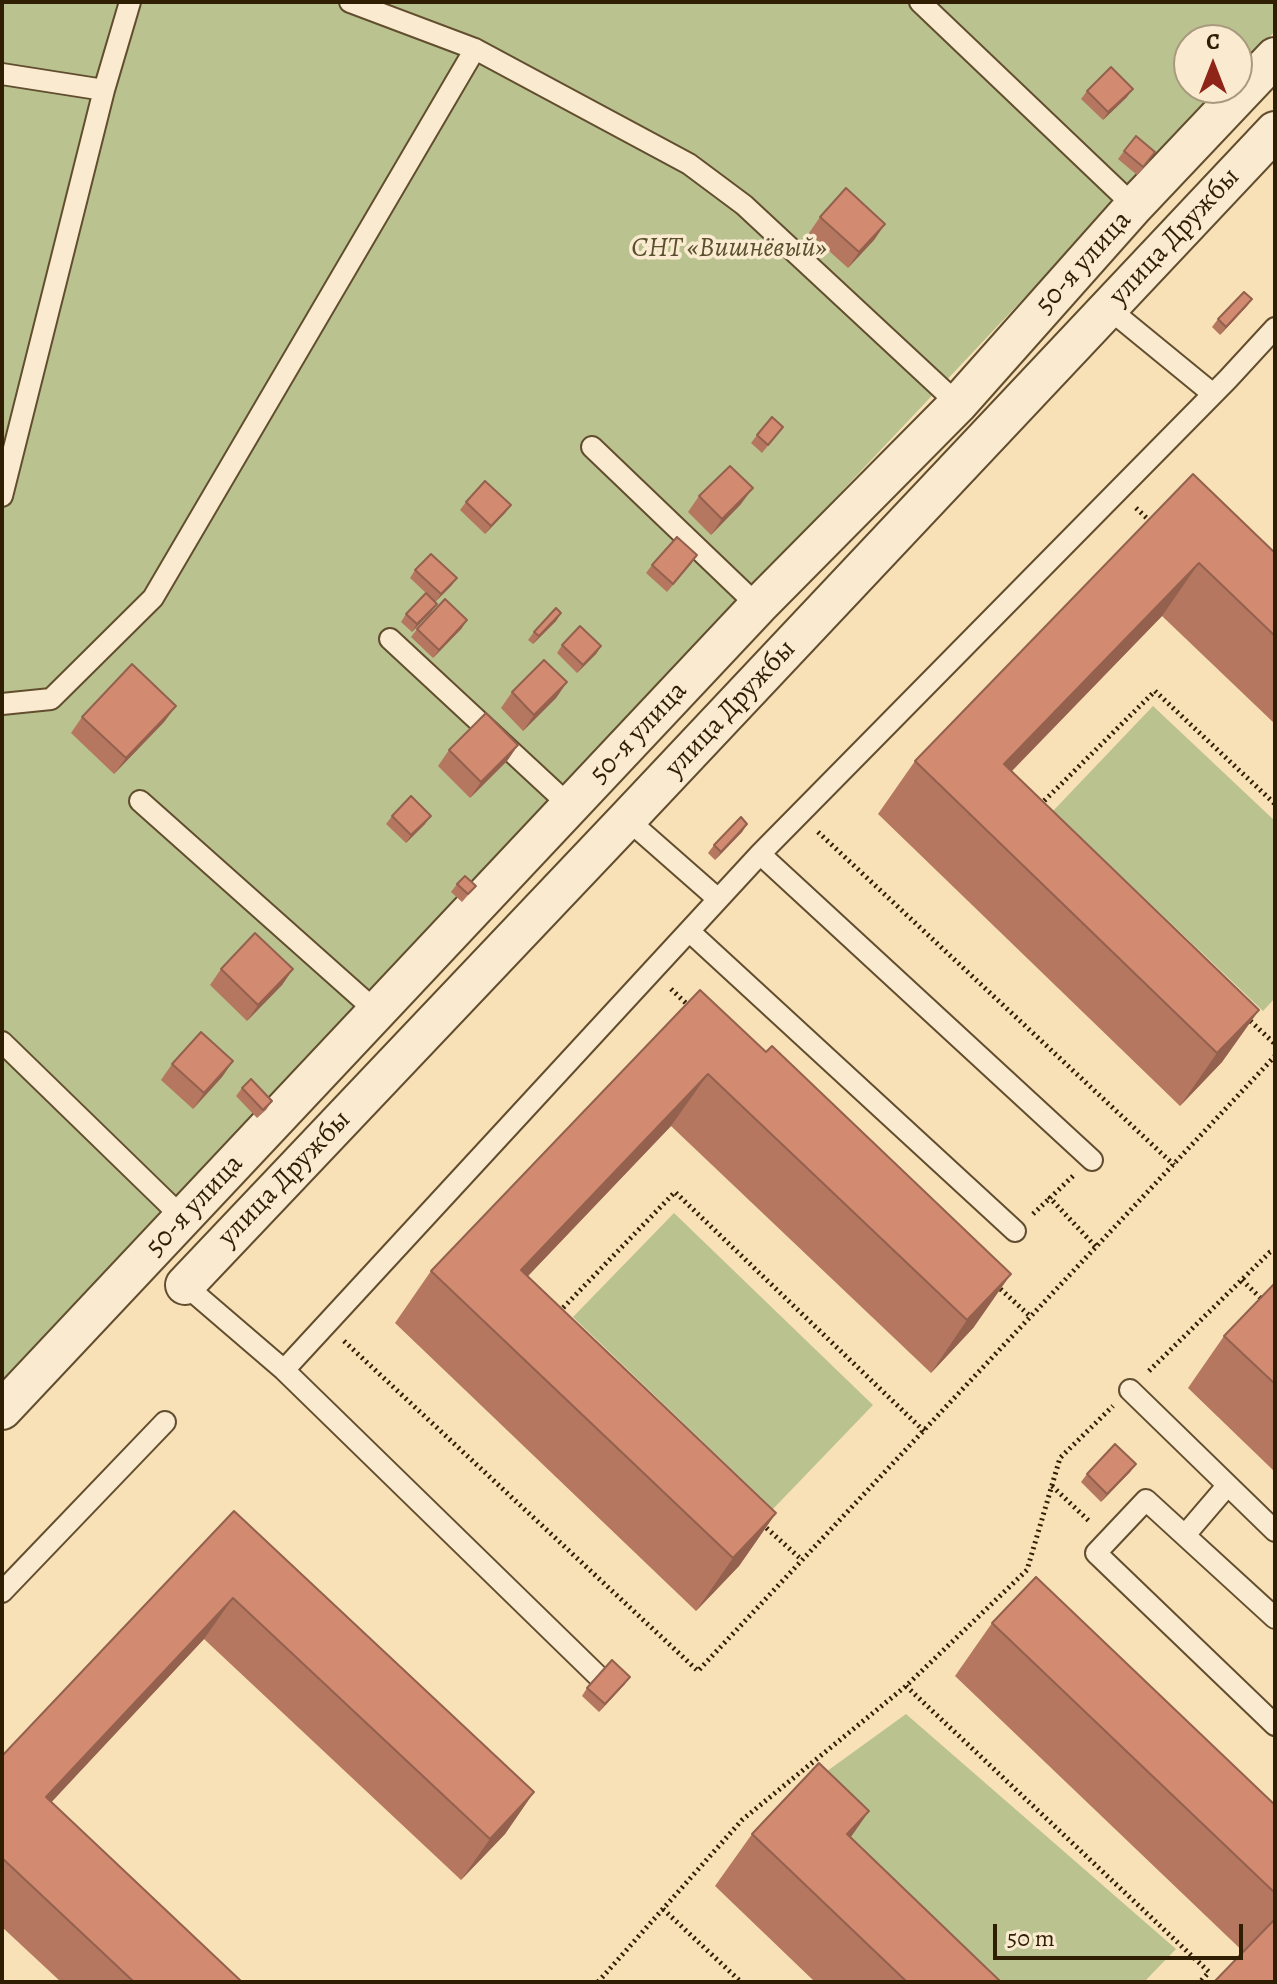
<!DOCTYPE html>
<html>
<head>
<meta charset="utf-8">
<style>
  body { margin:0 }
  #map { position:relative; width:1277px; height:1984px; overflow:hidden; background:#f8e0b7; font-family:Alegreya,serif }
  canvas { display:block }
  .frame { position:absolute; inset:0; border:4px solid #301e02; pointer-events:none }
  .north { position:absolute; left:1173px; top:24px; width:80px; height:80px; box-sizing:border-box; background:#faebd0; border:2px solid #a9997e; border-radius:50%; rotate:0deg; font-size:22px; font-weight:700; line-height:32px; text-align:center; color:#301e02 }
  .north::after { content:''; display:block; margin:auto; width:28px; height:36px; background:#8f2418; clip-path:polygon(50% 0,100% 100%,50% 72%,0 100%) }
  .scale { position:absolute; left:993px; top:1924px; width:250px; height:36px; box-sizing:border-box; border:4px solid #301e02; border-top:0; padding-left:10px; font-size:24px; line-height:28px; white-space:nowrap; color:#301e02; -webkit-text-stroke:6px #faebd0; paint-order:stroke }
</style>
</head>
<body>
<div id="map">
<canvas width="1277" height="1984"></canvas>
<div class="frame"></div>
<div class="north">С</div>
<div class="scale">50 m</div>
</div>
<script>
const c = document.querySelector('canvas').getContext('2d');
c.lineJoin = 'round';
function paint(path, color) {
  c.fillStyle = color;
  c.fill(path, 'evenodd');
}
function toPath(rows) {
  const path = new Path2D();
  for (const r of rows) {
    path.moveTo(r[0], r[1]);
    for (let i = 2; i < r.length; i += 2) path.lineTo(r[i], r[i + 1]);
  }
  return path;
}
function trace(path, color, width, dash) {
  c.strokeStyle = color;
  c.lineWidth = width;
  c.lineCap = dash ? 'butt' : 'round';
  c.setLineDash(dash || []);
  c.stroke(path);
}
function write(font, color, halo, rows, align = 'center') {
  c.font = font + ' Alegreya,serif';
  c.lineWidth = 7;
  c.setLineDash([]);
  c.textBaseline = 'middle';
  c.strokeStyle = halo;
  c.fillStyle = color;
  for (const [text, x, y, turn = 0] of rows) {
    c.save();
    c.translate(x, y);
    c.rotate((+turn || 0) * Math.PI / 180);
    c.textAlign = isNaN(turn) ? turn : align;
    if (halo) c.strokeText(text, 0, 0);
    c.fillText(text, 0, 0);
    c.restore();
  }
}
const green = toPath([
  [2,2,1275,2,1275,31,1237,72,1237,40,1189,40,1189,88,1222,88,201,1171,2,1385],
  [1153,706,1275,821,1275,998,1263,1011,1053,811],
  [674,1213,873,1405,773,1509,573,1317],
  [906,1714,1176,1949,1144,1982,992,1982,794,1795]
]);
const path = toPath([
  [1136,508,1152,523],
  [1040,805,1155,691,1275,804],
  [818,832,1174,1165],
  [671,989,690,1007],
  [1246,1017,1275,1044],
  [1073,1176,1050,1198,1096,1247],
  [1033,1214,1050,1198],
  [1242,1280,1275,1312],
  [996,1285,1031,1317],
  [559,1312,675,1192,924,1431],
  [344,1341,698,1671,1275,1056],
  [1149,1371,1270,1252,1275,1250],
  [1052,1486,1089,1521],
  [762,1524,802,1560],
  [906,1686,1209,1972,1200,1982],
  [663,1909,741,1982],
  [598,1982,742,1820,906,1686,1027,1570,1060,1458,1113,1406]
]);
const lane = toPath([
  [350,2,475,49,689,164,744,205,958,404],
  [920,2,1134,206],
  [2,74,104,90],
  [1108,308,1213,394],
  [592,447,758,606],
  [2,496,104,90,130,2],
  [390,639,570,806],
  [2,704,51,699,153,598,475,49],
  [140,801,377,1012],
  [627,819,718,899],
  [760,854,1092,1160],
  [689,931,1015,1231],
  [2,1042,183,1218],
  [185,1285,284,1370,598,1676],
  [284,1370,760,854,1228,379,1275,328],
  [1130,1390,1275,1531],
  [1185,1535,1227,1486],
  [2,1592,165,1422],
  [1275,1618,1146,1500,1096,1553,1275,1725]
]);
const street = toPath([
  [185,1285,627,819,1275,131],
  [2,1410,758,606,958,404,1134,206,1275,57]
]);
const wall = toPath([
  [1087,91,1127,97,1103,120,1081,99],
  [1124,151,1150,160,1137,175,1118,159],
  [820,217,885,224,874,240,848,268,809,233],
  [1252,299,1246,307,1220,335,1212,327,1218,319],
  [783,427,762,453,751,443,757,435],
  [1193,474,1275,553,1275,724,1162,616,1012,771,1259,1010,1222,1062,1180,1106,878,814,915,761],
  [699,496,741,504,711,535,688,512],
  [466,502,511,505,505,513,485,534,460,510],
  [692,563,667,592,646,573,652,565],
  [415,570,457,578,451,586,435,602,437,604,431,612,412,632,401,622,406,614,426,593,410,578],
  [561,613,556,621,533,644,528,640,534,632],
  [462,628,433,658,411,637,417,629],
  [562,645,601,646,596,654,577,673,557,653],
  [567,682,556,698,523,731,501,708,512,692],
  [176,706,164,722,114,774,71,733,82,717],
  [518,745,507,761,470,798,438,766,449,750],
  [392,816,425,824,406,843,386,824],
  [747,824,742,832,715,860,708,853,714,845],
  [457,884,476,886,462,902,451,892],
  [221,969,293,969,282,985,247,1021,210,985],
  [700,990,974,1327,931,1373,671,1126,528,1276,776,1513,739,1566,696,1611,395,1323,431,1271],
  [233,1061,222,1077,193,1109,161,1080,172,1064],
  [242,1088,272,1101,266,1110,257,1118,236,1096],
  [1275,1283,1275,1472,1188,1388,1224,1336],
  [1136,1464,1130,1472,1101,1502,1081,1482,1087,1474],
  [234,1511,534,1792,505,1834,461,1880,204,1639,51,1802,242,1982,61,1982,2,1927,2,1756],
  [992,1623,1275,1805,1275,1982,955,1676],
  [630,1677,624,1685,599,1712,582,1696,587,1688],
  [869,1811,850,1838,1001,1982,815,1982,715,1886,752,1834]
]);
const shadedWall = toPath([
  [1133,89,1127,97,1103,120,1108,112],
  [885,224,874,240,848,268,859,252],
  [1252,299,1246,307,1220,335,1226,327],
  [753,488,741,504,711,535,722,519],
  [511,505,505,513,485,534,491,526],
  [1199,563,1162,616,967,817,1004,764],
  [457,578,451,586,435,602,441,594],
  [437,604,431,612,412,632,417,624],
  [561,613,556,621,533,644,539,636],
  [467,620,462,628,433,658,439,650],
  [601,646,596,654,577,673,583,665],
  [567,682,556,698,523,731,534,715],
  [176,706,164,722,114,774,126,758],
  [518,745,507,761,470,798,481,782],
  [431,816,425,824,406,843,411,835],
  [747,824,742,832,715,860,721,852],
  [293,969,282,985,247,1021,258,1005],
  [1259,1010,1222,1062,1180,1106,1217,1053],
  [233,1061,222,1077,193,1109,204,1093],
  [708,1074,671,1126,484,1322,521,1270],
  [1011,1274,974,1327,931,1373,967,1320],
  [1136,1464,1130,1472,1101,1502,1107,1494],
  [776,1513,739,1566,696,1611,733,1558],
  [233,1598,204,1639,17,1839,46,1797],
  [630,1677,624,1685,599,1712,605,1704],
  [534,1792,505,1834,461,1880,490,1839],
  [869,1811,832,1864,847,1834]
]);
const building = toPath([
  [1111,67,1133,89,1108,112,1087,91,1111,67],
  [1136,136,1155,152,1143,167,1124,151,1136,136],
  [846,188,885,224,859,252,820,217,846,188],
  [1244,292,1252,299,1226,327,1218,319,1244,292],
  [772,417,783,427,768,445,757,435,772,417],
  [730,466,753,488,722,519,699,496,730,466],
  [1193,474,1275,553,1275,636,1199,563,1004,764,1259,1010,1217,1053,915,761,1193,474],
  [485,481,511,505,491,526,466,502,485,481],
  [677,537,697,555,673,584,652,565,677,537],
  [431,554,457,578,441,594,415,570,431,554],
  [426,593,437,604,417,624,406,614,426,593],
  [445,599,467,620,439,650,417,629,445,599],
  [556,608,561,613,539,636,534,632,556,608],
  [580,626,601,646,583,665,562,645,580,626],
  [544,660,567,682,534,715,512,692,544,660],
  [132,664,176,706,126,758,82,717,132,664],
  [486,713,518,745,481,782,449,750,486,713],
  [411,796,431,816,411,835,392,816,411,796],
  [741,817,747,824,721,852,714,845,741,817],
  [465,876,476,886,468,894,457,884,465,876],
  [255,933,293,969,258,1005,221,969,255,933],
  [700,990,766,1052,772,1046,1011,1274,967,1320,708,1074,521,1270,776,1513,733,1558,431,1271,700,990],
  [201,1032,233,1061,204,1093,172,1064,201,1032],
  [251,1079,272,1101,263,1110,242,1088,251,1079],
  [1275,1283,1275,1384,1224,1336,1275,1283],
  [1115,1444,1136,1464,1107,1494,1087,1474,1115,1444],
  [234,1511,534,1792,490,1839,233,1598,46,1797,242,1982,134,1982,2,1858,2,1756,234,1511],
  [1036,1577,1275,1805,1275,1893,992,1623,1036,1577],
  [612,1660,630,1677,605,1704,587,1688,612,1660],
  [819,1763,869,1811,847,1834,1001,1982,907,1982,752,1834,819,1763],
  [1275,1919,1275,1982,1214,1982,1275,1919]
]);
const streetNames = [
  ["улица Дружбы",1175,237,-47],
  ["50-я улица",1084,263,-48],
  ["улица Дружбы",731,709,-47],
  ["50-я улица",639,733,-47],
  ["улица Дружбы",285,1179,-46],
  ["50-я улица",195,1206,-47]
];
const parkNames = [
  ["СНТ «Вишнёвый»",729,249]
];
paint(green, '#bac390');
trace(lane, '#624e2f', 24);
trace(street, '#624e2f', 42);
trace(path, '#301e02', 5, [2, 4]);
trace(lane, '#faebd0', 20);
trace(street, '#faebd0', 38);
paint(wall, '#b57760');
paint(shadedWall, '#93614e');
paint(building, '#d28a70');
trace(building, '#93614e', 2);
write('28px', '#301e02', '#faebd0', streetNames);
write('italic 28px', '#59502d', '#faebd0', parkNames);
</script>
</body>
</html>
